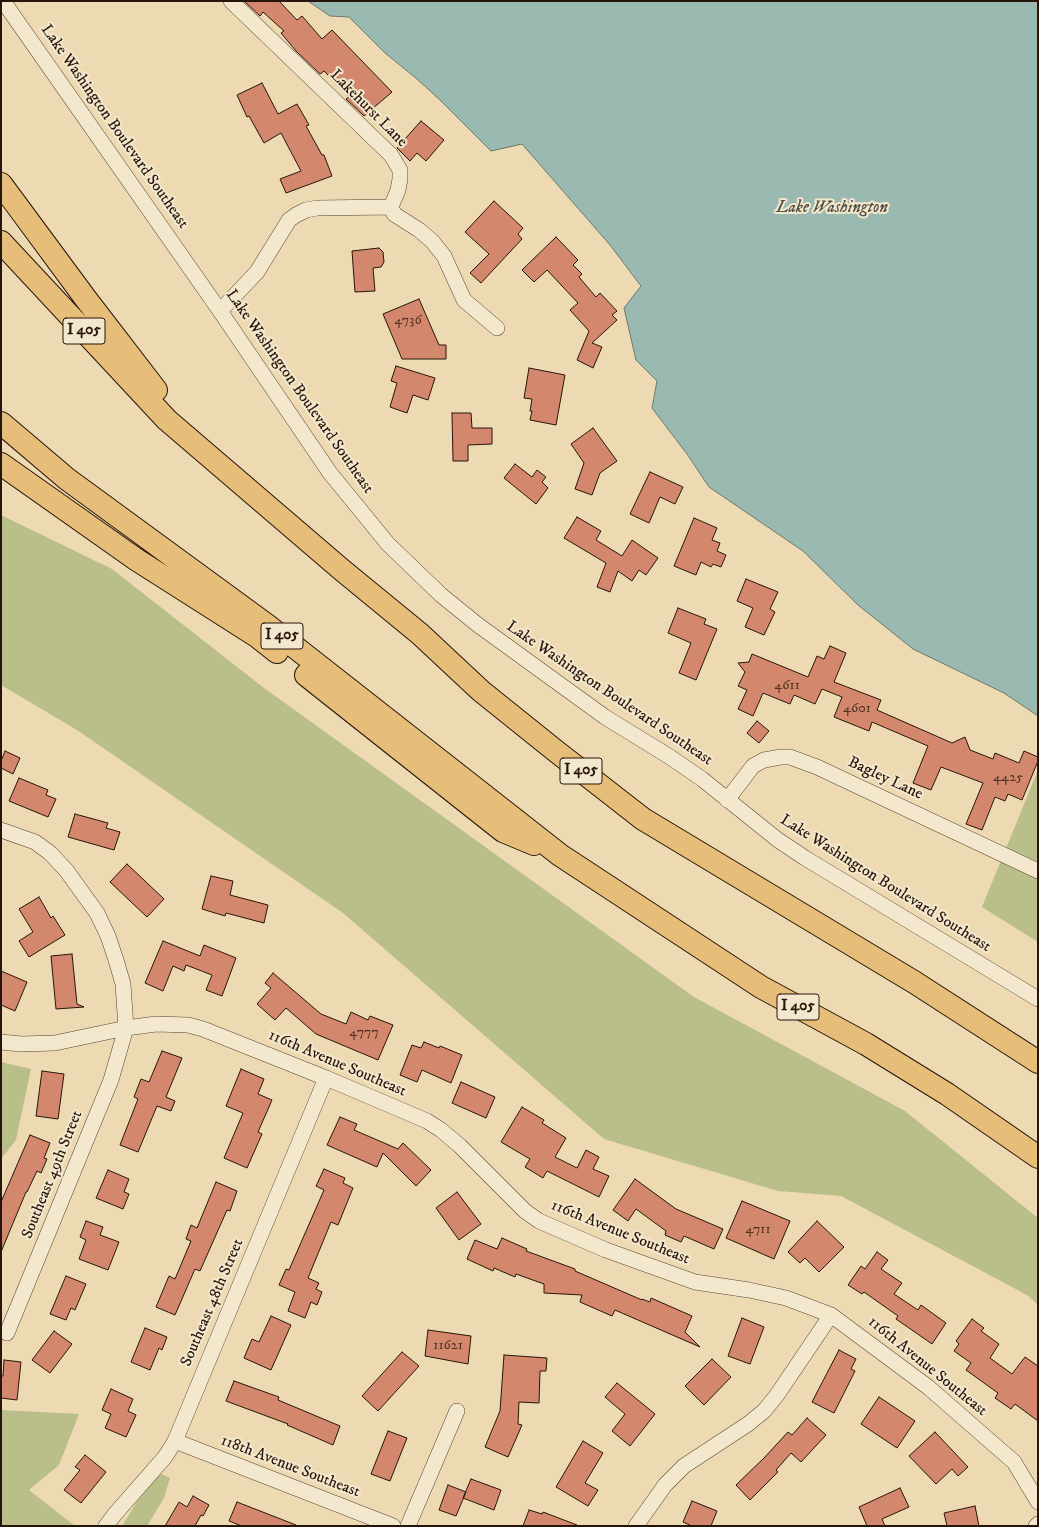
<!DOCTYPE html>
<html>
<head>
<meta charset="utf-8">
<style>
  body { margin:0 }
  #map { position:relative; width:1039px; height:1527px; overflow:hidden; background:#eddab2; font-family:"IM FELL DW Pica",serif }
  canvas { display:block }
  .frame { position:absolute; inset:0; border:2px solid #271509; pointer-events:none }
</style>
</head>
<body>
<div id="map">
<canvas width="1039" height="1527"></canvas>
<div class="frame"></div>
</div>
<script>
const c = document.querySelector('canvas').getContext('2d');
c.lineJoin = 'round';
function paint(path, color) {
  c.fillStyle = color;
  c.fill(path, 'evenodd');
}
function toPath(rows) {
  const path = new Path2D();
  for (const r of rows) {
    path.moveTo(r[0], r[1]);
    for (let i = 2; i < r.length; i += 2) path.lineTo(r[i], r[i + 1]);
  }
  return path;
}
function trace(path, color, width, dash) {
  c.strokeStyle = color;
  c.lineWidth = width;
  c.lineCap = dash ? 'butt' : 'round';
  c.setLineDash(dash || []);
  c.stroke(path);
}
function write(font, color, halo, rows, align = 'center') {
  c.font = font + ' "IM FELL DW Pica",serif';
  c.lineWidth = 4;
  c.setLineDash([]);
  c.textBaseline = 'middle';
  c.strokeStyle = halo;
  c.fillStyle = color;
  for (const [text, x, y, turn = 0] of rows) {
    c.save();
    c.translate(x, y);
    c.rotate((+turn || 0) * Math.PI / 180);
    c.textAlign = isNaN(turn) ? turn : align;
    if (halo) c.strokeText(text, 0, 0);
    c.fillText(text, 0, 0);
    c.restore();
  }
}
const green = toPath([
  [1,515,112,569,264,688,694,997,905,1111,1038,1218,1038,1305,1027,1295,841,1196,778,1191,604,1139,343,913,77,730,1,685],
  [1038,770,1038,942,982,907],
  [1,1062,31,1069,16,1140,1,1159],
  [1,1410,79,1414,59,1465,29,1490,75,1526,1,1526],
  [159,1473,170,1478,164,1498,147,1526,122,1526,143,1492]
]);
const water = toPath([
  [308,1,1038,1,1038,716,1004,693,913,649,858,605,803,551,709,487,687,454,652,408,657,381,636,360,624,308,641,286,610,245,522,144,491,151,441,101,417,79,385,53,349,17,330,16,308,1]
]);
const building = toPath([
  [244,1,279,1,297,20,302,16,322,39,332,30,392,92,364,116,346,99,349,97,324,71,320,74,296,51,281,33,284,31,263,12,260,16,244,1],
  [262,83,278,114,297,104,309,125,306,126,322,155,324,155,332,176,286,193,280,179,301,171,281,133,264,143,249,116,247,117,237,95,262,83],
  [421,121,444,140,426,161,417,153,410,161,397,148,421,121],
  [494,201,523,228,518,234,522,239,481,283,470,273,489,254,465,232,494,201],
  [556,237,578,260,573,265,582,274,579,277,596,297,600,293,617,311,612,315,617,320,592,343,602,347,593,368,577,360,589,331,570,310,578,303,547,270,534,282,522,270,556,237],
  [379,248,383,252,384,262,381,267,373,268,375,291,355,292,352,251,379,248],
  [419,299,439,345,446,345,446,359,402,359,383,314,419,299],
  [396,366,435,378,428,400,413,395,407,413,390,407,397,383,391,381,396,366],
  [529,368,565,375,556,425,530,420,532,411,530,411,532,399,524,398,529,368],
  [452,413,471,413,472,428,492,428,492,444,468,445,468,461,453,461,452,413],
  [593,428,617,461,600,473,592,495,575,489,584,463,571,444,593,428],
  [515,464,532,477,537,470,546,477,542,482,548,488,536,504,504,478,515,464],
  [650,472,683,487,675,504,660,497,649,523,630,514,650,472],
  [577,517,601,531,596,540,622,556,632,540,658,558,646,575,639,570,632,581,618,571,610,592,597,587,606,563,564,538,577,517],
  [694,518,717,528,712,540,720,543,717,551,726,555,721,567,713,564,711,567,701,562,696,575,674,566,694,518],
  [746,579,778,592,770,609,775,612,764,635,745,627,753,608,737,601,746,579],
  [678,608,706,619,704,624,717,629,696,680,679,673,691,643,668,633,678,608],
  [830,646,846,653,834,682,881,700,877,710,952,743,965,737,970,750,993,759,995,753,1019,763,1024,751,1038,757,1038,761,1022,800,1008,794,1005,801,995,797,982,830,966,824,983,783,941,767,931,790,913,783,928,746,872,722,869,731,834,717,842,697,822,689,815,704,794,695,790,704,763,693,753,716,738,709,747,690,738,686,745,672,738,663,749,662,752,654,808,677,817,656,824,659,830,646],
  [757,721,769,731,759,743,747,733,757,721],
  [5,751,20,758,13,774,1,768,1,761,5,751],
  [19,778,48,790,46,795,56,799,48,817,9,801,19,778],
  [75,814,108,823,106,828,120,832,114,850,68,837,75,814],
  [127,864,164,899,147,917,110,882,127,864],
  [211,876,233,881,230,895,268,905,264,923,226,913,225,916,202,909,211,876],
  [39,897,51,918,53,916,65,935,29,957,19,941,33,932,19,909,39,897],
  [163,941,200,956,204,945,236,958,222,996,206,990,212,975,186,965,184,971,173,966,163,991,145,983,163,941],
  [72,954,77,1004,84,1007,56,1009,51,956,72,954],
  [1,971,27,982,15,1011,1,1005,1,971],
  [273,973,321,1014,346,1024,351,1012,368,1020,370,1016,393,1025,378,1060,316,1034,286,1008,275,1020,257,1004,271,988,265,983,273,973],
  [424,1042,439,1048,440,1046,462,1055,451,1083,422,1070,417,1082,400,1075,412,1045,421,1048,424,1042],
  [162,1051,182,1058,166,1097,175,1101,171,1111,157,1106,138,1152,120,1145,138,1099,134,1097,141,1079,149,1082,162,1051],
  [241,1069,264,1079,258,1094,272,1100,258,1132,262,1134,247,1168,224,1158,243,1113,226,1106,241,1069],
  [42,1071,64,1074,58,1119,36,1116,42,1071],
  [461,1082,495,1097,486,1118,452,1103,461,1082],
  [522,1107,544,1120,542,1123,566,1138,555,1157,577,1168,586,1150,599,1157,593,1169,609,1176,599,1197,547,1171,543,1178,525,1167,530,1159,501,1142,522,1107],
  [340,1117,357,1124,354,1130,398,1149,403,1143,431,1170,416,1186,383,1153,377,1167,327,1145,340,1117],
  [30,1135,50,1143,44,1158,47,1159,41,1173,37,1171,27,1192,26,1192,1,1252,1,1202,30,1135],
  [324,1169,345,1178,343,1183,353,1188,338,1225,331,1222,308,1278,319,1283,316,1289,322,1292,317,1305,311,1302,305,1318,288,1311,295,1292,279,1285,286,1269,289,1270,324,1190,316,1186,324,1169],
  [108,1170,129,1179,124,1192,129,1194,123,1209,96,1198,108,1170],
  [635,1179,676,1209,723,1229,714,1249,684,1236,681,1242,665,1235,666,1231,636,1209,628,1221,613,1210,635,1179],
  [216,1182,237,1191,230,1211,227,1210,200,1271,195,1269,175,1315,156,1307,169,1276,175,1279,191,1241,186,1239,191,1225,197,1228,216,1182],
  [457,1192,481,1224,459,1240,436,1208,457,1192],
  [742,1201,790,1221,774,1259,726,1238,742,1201],
  [86,1221,103,1227,100,1235,119,1242,108,1270,79,1259,86,1240,80,1237,86,1221],
  [817,1221,844,1247,819,1272,805,1258,800,1263,788,1252,817,1221],
  [502,1238,527,1249,526,1251,575,1269,575,1271,642,1300,642,1299,650,1302,651,1298,692,1316,685,1332,700,1347,615,1310,612,1316,580,1302,582,1295,544,1293,544,1284,516,1274,515,1277,494,1268,493,1271,467,1259,475,1240,497,1249,502,1238],
  [877,1252,888,1260,881,1269,902,1283,894,1294,918,1310,921,1305,946,1323,932,1344,896,1319,898,1316,864,1292,862,1294,848,1285,861,1266,865,1269,877,1252],
  [66,1276,86,1284,75,1310,71,1308,66,1320,50,1314,66,1276],
  [271,1316,291,1325,271,1370,244,1358,252,1339,259,1342,271,1316],
  [742,1318,764,1327,750,1364,728,1356,742,1318],
  [972,1319,984,1328,981,1331,999,1344,990,1358,1012,1374,1025,1357,1038,1366,1038,1421,1015,1404,1011,1409,995,1398,998,1393,966,1370,971,1363,954,1351,959,1344,956,1341,972,1319],
  [145,1328,167,1337,162,1350,159,1348,150,1370,131,1362,145,1328],
  [428,1330,471,1336,468,1364,425,1356,428,1330],
  [54,1331,72,1344,50,1373,32,1360,54,1331],
  [839,1350,856,1359,851,1369,855,1371,834,1413,812,1402,839,1350],
  [402,1352,419,1366,378,1411,362,1396,402,1352],
  [504,1355,547,1358,546,1371,540,1371,539,1403,519,1402,518,1424,522,1425,508,1457,485,1447,500,1411,504,1355],
  [712,1359,731,1377,704,1405,685,1386,712,1359],
  [4,1360,21,1362,17,1400,1,1398,1,1376,3,1376,4,1360],
  [234,1381,279,1397,278,1400,340,1426,333,1445,287,1425,288,1424,226,1401,234,1381],
  [617,1383,655,1414,630,1446,612,1431,625,1414,605,1397,617,1383],
  [111,1389,133,1399,128,1411,136,1415,126,1437,105,1428,111,1414,102,1410,111,1389],
  [879,1397,915,1421,897,1448,861,1424,879,1397],
  [807,1418,826,1435,801,1462,791,1453,776,1470,778,1472,750,1500,736,1485,764,1458,788,1432,792,1435,807,1418],
  [388,1431,407,1438,390,1481,371,1474,388,1431],
  [935,1432,968,1467,958,1476,952,1469,936,1484,909,1456,935,1432],
  [583,1441,603,1453,585,1483,598,1490,588,1506,556,1487,583,1441],
  [85,1455,106,1472,81,1503,64,1490,80,1470,75,1467,85,1455],
  [471,1479,501,1490,494,1510,463,1498,471,1479],
  [448,1485,466,1492,456,1516,439,1510,448,1485],
  [900,1488,909,1507,882,1519,885,1526,867,1526,859,1507,900,1488],
  [193,1496,209,1505,203,1516,201,1515,195,1526,165,1526,179,1502,187,1507,193,1496],
  [692,1501,717,1511,711,1526,692,1526,683,1522,692,1501],
  [237,1502,296,1525,296,1526,242,1526,229,1521,237,1502],
  [975,1506,979,1526,947,1526,944,1513,975,1506],
  [529,1510,542,1514,543,1512,577,1525,577,1526,523,1526,529,1510]
]);
const street = toPath([
  [3,1,220,311,330,473,388,544,441,595,478,625,605,717,670,757,702,779,778,840,805,858,1038,999],
  [231,1,391,155,400,170,400,179,398,190,391,207,394,214,419,230,432,241,444,256,464,300,497,328],
  [220,311,257,272,289,220,296,215,306,210,317,208,391,207],
  [727,800,753,766,764,760,781,757,790,757,817,767,1038,871],
  [1,830,35,842,50,853,66,870,97,913,108,936,116,960,123,984,126,1028,111,1080,7,1333],
  [1,1042,21,1044,55,1043,126,1028,156,1024,188,1025,203,1029,326,1078,427,1121,441,1130,460,1146,525,1211,539,1221,606,1250,695,1282,749,1290,786,1298,831,1315,928,1387,1014,1462,1038,1502],
  [175,1441,393,1526],
  [106,1526,115,1514,165,1457,175,1441,326,1078],
  [408,1526,457,1411],
  [636,1526,665,1485,684,1466,748,1424,764,1411,777,1395,831,1315],
  [1036,1526,1038,1524]
]);
const highway = toPath([
  [1,184,86,299,156,390],
  [1,242,167,420,342,570,420,634,481,691,557,752,643,819,914,982,1038,1062],
  [1,423,67,479,268,626,560,855,761,987,866,1044,947,1094,1038,1157],
  [1,464,137,560,258,637,277,652],
  [306,675,503,831,534,844]
]);
const numberNames = [
  ["4736",408,321],
  ["4611",787,686],
  ["4601",857,709],
  ["4425",1008,778],
  ["4777",364,1033],
  ["4711",758,1230],
  ["11621",448,1346]
];
const shields = [
  [84,331,42],
  [282,636,42],
  [581,771,42],
  [798,1007,42]
];
const shieldNames = [
  ["I 405",84,331],
  ["I 405",282,636],
  ["I 405",581,771],
  ["I 405",798,1007]
];
const streetNames = [
  ["Lakehurst Lane",368,109,45],
  ["Lake Washington Boulevard Southeast",114,127,55],
  ["Lake Washington Boulevard Southeast",299,392,55],
  ["Lake Washington Boulevard Southeast",609,694,34],
  ["Bagley Lane",885,779,25],
  ["Lake Washington Boulevard Southeast",885,884,32],
  ["116th Avenue Southeast",337,1064,23],
  ["Southeast 49th Street",53,1175,-68],
  ["116th Avenue Southeast",620,1233,22],
  ["Southeast 48th Street",213,1303,-67],
  ["116th Avenue Southeast",927,1367,39],
  ["118th Avenue Southeast",290,1467,21]
];
const waterNames = [
  ["Lake Washington",832,208]
];
paint(green, '#babf8a');
paint(water, '#9abab1');
trace(water, '#6c786e', 1);
paint(building, '#d3886e');
trace(building, '#271509', 1);
trace(street, '#584633', 16);
trace(highway, '#271509', 24);
trace(street, '#f3e7cd', 15);
trace(highway, '#e6bd79', 22);
write('14px', '#523222', null, numberNames);
for (const [x, y, w] of shields) {
  const box = new Path2D();
  box.roundRect(x - w / 2, y - 13, w, 26, 3);
  c.fillStyle = '#f3e7cd';
  c.fill(box);
  trace(box, '#271509', 1);
}
write('bold 15px', '#271509', null, shieldNames);
write('16px', '#271509', '#f3e7cd', streetNames);
write('italic 17px', '#4f4f44', '#f3e7cd', waterNames);
</script>
</body>
</html>
